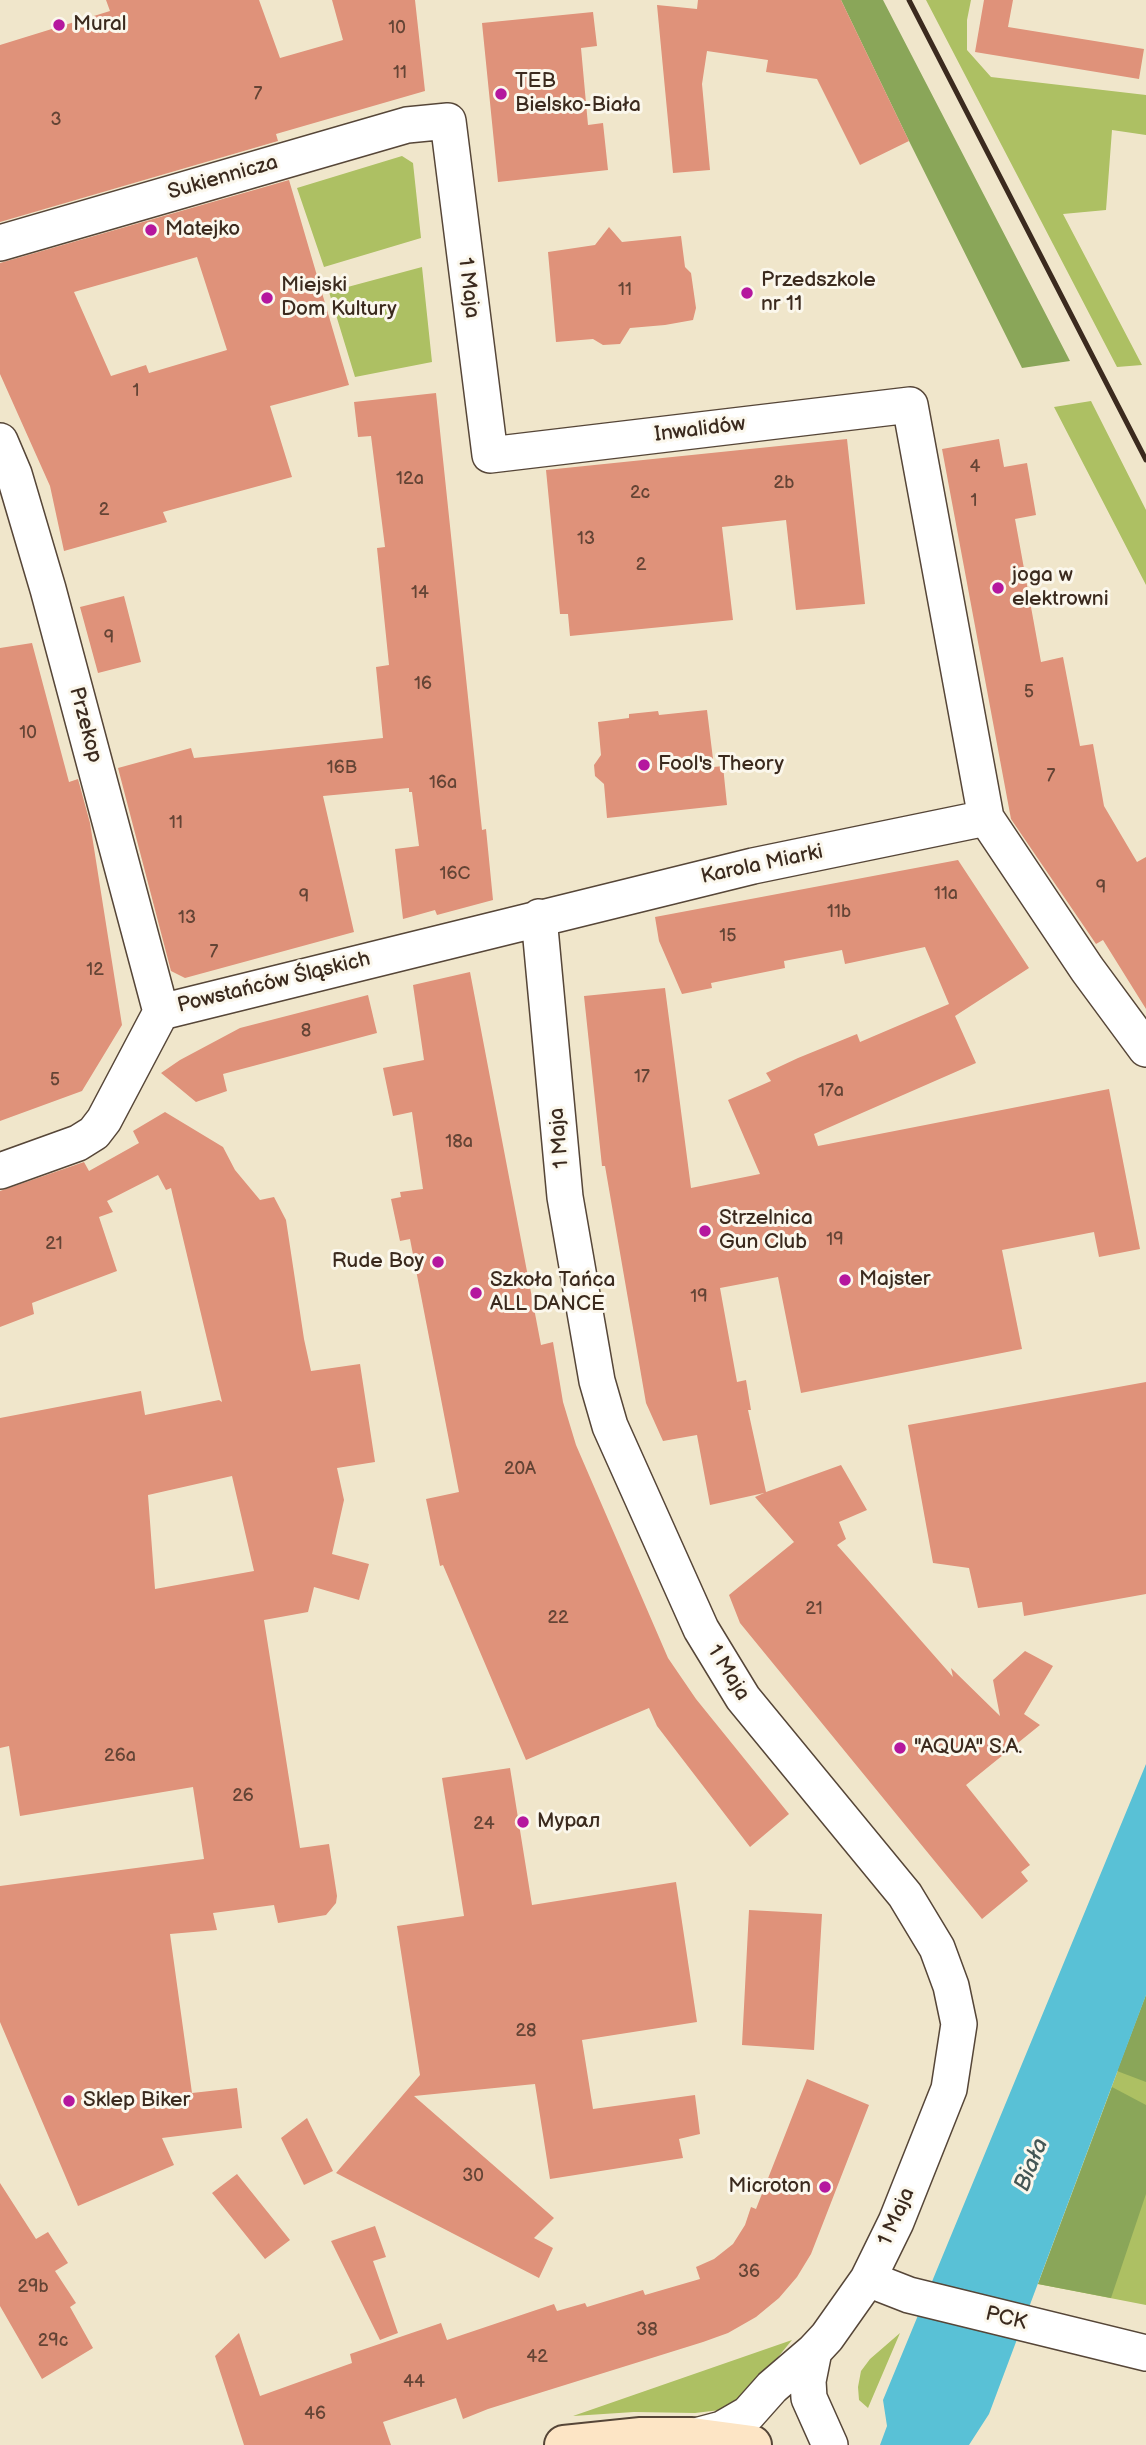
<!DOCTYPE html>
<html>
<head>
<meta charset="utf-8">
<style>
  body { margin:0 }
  canvas { display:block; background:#f0e6cb }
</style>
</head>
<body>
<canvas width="1146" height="2445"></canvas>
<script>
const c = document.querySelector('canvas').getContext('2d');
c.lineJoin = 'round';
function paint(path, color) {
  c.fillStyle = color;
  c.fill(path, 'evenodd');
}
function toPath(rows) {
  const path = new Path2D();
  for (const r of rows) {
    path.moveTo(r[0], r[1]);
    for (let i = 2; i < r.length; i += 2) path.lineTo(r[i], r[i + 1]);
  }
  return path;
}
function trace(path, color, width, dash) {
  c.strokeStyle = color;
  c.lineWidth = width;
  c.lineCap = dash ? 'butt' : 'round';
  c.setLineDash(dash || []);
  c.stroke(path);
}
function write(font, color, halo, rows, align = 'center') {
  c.font = font + ' "Balsamiq Sans",sans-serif';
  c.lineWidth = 6;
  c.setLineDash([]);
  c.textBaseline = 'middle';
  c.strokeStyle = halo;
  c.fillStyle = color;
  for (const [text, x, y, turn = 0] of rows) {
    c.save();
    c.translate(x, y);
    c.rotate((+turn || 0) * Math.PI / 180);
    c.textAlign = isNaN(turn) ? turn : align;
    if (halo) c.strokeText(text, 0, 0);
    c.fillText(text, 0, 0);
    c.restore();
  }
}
const green = toPath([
  [926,0,971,0,967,20,967,50,991,77,1146,95,1146,135,1112,130,1106,210,1063,214,1142,365,1117,367],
  [402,156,413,163,421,238,324,267,297,188],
  [422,267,432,362,355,377,329,292],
  [1091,401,1146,510,1146,585,1054,407],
  [1146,1995,1146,2305,1038,2284],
  [900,2333,868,2408,859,2400,858,2387,861,2371,870,2359],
  [792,2340,751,2390,720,2410,695,2413,634,2412,573,2416]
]);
const forest = toPath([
  [841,0,883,0,1070,361,1022,368,909,141],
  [1146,1995,1146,2082,1117,2071],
  [1112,2087,1146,2105,1146,2194,1111,2298,1038,2284]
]);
const water = toPath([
  [1146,1764,1146,1995,989,2414,969,2445,880,2445,887,2426,883,2400]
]);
const building = toPath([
  [106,0,259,0,280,58,343,40,332,0,415,0,425,91,276,134,278,141,0,222,0,45,110,11],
  [698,0,841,0,909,141,860,165,817,79,766,72,768,60,707,51,702,84,710,170,673,173,657,5,697,9],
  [984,0,1013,0,1008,27,1144,49,1139,79,975,52],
  [593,12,597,46,581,48,588,125,603,123,608,170,498,182,482,23],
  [289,180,349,385,270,406,292,477,163,512,167,522,64,551,50,486,0,374,0,263],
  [197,257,227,350,149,373,146,365,111,376,74,292],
  [609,227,622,242,681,236,685,267,691,273,696,308,693,320,665,325,630,328,620,344,603,345,593,339,556,342,548,252,595,245],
  [436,393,482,830,486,829,493,900,437,915,435,910,403,919,395,849,419,846,412,792,409,792,409,788,323,796,354,932,185,978,171,971,118,768,191,748,194,758,383,738,376,667,389,665,377,548,385,547,371,436,358,437,354,402],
  [847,439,865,604,796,610,786,520,722,527,733,620,570,636,568,614,560,614,546,470],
  [999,439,1004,467,1027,463,1036,515,1015,519,1041,662,1063,657,1080,746,1093,744,1104,806,1137,862,1146,857,1146,1009,1103,940,1096,944,1011,819,942,449],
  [124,596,141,662,98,673,80,607],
  [32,643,69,782,78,779,90,823,122,1025,82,1091,0,1121,0,648],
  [707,710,714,767,723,766,727,805,607,818,604,784,595,776,594,765,601,755,598,722,629,718,629,714,658,711,659,715],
  [958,860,1029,968,955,1016,976,1063,814,1134,818,1146,1109,1089,1140,1249,1099,1257,1094,1232,1002,1250,1022,1349,801,1393,778,1277,720,1288,737,1382,746,1380,751,1410,748,1410,766,1492,841,1465,867,1510,839,1522,846,1539,837,1545,953,1677,951,1668,1000,1716,993,1680,1025,1651,1053,1666,1024,1714,1040,1725,966,1785,1030,1865,1021,1872,1028,1881,982,1919,740,1623,729,1595,794,1542,755,1497,764,1493,710,1505,697,1435,663,1441,646,1403,605,1166,602,1166,584,996,665,988,691,1188,760,1174,728,1100,771,1081,766,1073,798,1058,857,1034,860,1042,949,1004,925,947,845,964,842,950,784,961,785,968,711,983,712,988,682,994,659,941,655,917],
  [470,972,541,1345,553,1342,563,1402,576,1445,668,1658,696,1699,789,1814,750,1847,657,1726,649,1708,526,1760,443,1565,440,1566,426,1499,459,1492,410,1239,400,1241,391,1199,401,1197,400,1192,423,1189,412,1112,393,1116,383,1068,424,1060,413,985],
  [368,995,377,1033,223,1074,227,1091,196,1102,161,1073,180,1060,240,1028],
  [165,1112,223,1147,235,1170,260,1200,274,1197,286,1220,304,1339,311,1371,360,1364,375,1462,337,1468,344,1500,332,1554,369,1564,359,1600,314,1587,308,1612,264,1620,300,1848,329,1844,337,1896,336,1903,326,1915,278,1923,274,1905,213,1913,217,1930,170,1934,192,2093,237,2088,242,2128,162,2138,174,2165,78,2206,0,2022,0,1886,204,1859,193,1787,20,1816,9,1746,0,1748,0,1418,141,1391,145,1415,219,1400,222,1402,171,1188,166,1190,158,1175,107,1201,113,1212,99,1217,117,1271,32,1303,34,1314,0,1327,0,1191,84,1162,89,1171,139,1143,133,1131],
  [232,1476,254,1571,155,1589,148,1495],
  [1146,1382,1146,1594,1024,1616,1022,1602,978,1608,969,1568,933,1563,908,1425],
  [510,1768,532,1905,676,1882,697,2022,582,2040,593,2109,695,2095,700,2134,679,2139,683,2158,550,2179,535,2084,414,2096,554,2218,534,2238,553,2248,539,2278,336,2173,420,2075,397,1926,464,1916,442,1778],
  [749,1910,822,1914,814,2050,742,2045],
  [807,2079,869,2105,811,2254,797,2277,779,2298,756,2317,728,2333,703,2342,488,2409,463,2419,456,2398,383,2422,391,2445,244,2445,215,2356,239,2333,260,2396,352,2363,350,2354,441,2323,447,2340,554,2304,557,2311,585,2303,587,2307,643,2290,645,2295,700,2279,696,2267,714,2259,733,2244,745,2225,751,2207,756,2209],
  [307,2118,333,2171,304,2185,281,2138],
  [237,2174,290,2240,265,2259,212,2193],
  [0,2183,36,2239,48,2232,68,2263,55,2271,76,2303,70,2307,93,2348,42,2379,0,2306],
  [375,2226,386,2257,373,2261,398,2333,380,2340,331,2241]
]);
const street = toPath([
  [0,243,407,125,448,121,490,455,910,405,986,818,1087,969,1146,1049],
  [0,441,14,474,48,589,161,1012],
  [539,917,565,1197,597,1381,610,1426,701,1629,743,1698,905,1895,937,1948,951,1986,959,2024,949,2089,896,2222,868,2279,827,2337,814,2351,772,2387,748,2414,722,2429,692,2437],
  [0,1171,78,1143,94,1133,104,1120,161,1012,753,866,986,818],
  [868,2279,909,2295,1146,2353],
  [814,2351,808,2381,809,2398,830,2445]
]);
const secondary = toPath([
  [564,2445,641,2437,692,2437,752,2445]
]);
const rail = toPath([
  [909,0,1146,460]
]);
const markers = [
  [59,25,7,"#b5179e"],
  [501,94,7,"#b5179e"],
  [151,230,7,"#b5179e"],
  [747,293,7,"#b5179e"],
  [267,298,7,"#b5179e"],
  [998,588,7,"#b5179e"],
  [644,765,7,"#b5179e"],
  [705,1231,7,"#b5179e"],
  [438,1262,7,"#b5179e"],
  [845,1280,7,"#b5179e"],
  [476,1293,7,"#b5179e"],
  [900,1748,7,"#b5179e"],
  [523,1822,7,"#b5179e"],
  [69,2101,7,"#b5179e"],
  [825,2187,7,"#b5179e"]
];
const numberNames = [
  ["10",397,28],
  ["11",400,73],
  ["7",258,94],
  ["3",56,120],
  ["11",625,290],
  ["1",136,391],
  ["4",975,467],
  ["12a",410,479],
  ["2b",784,483],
  ["2c",640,493],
  ["1",974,501],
  ["2",104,510],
  ["13",586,539],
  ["2",641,565],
  ["14",420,593],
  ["9",109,638],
  ["16",423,684],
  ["5",1029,692],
  ["10",28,733],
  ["16B",342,768],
  ["7",1051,776],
  ["16a",443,783],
  ["11",176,823],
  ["16C",455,874],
  ["9",1101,888],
  ["11a",946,894],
  ["9",304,897],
  ["11b",839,912],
  ["13",187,918],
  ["15",728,936],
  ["7",214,952],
  ["12",95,970],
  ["8",306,1031],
  ["17",642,1077],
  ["5",55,1080],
  ["17a",831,1091],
  ["18a",459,1142],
  ["19",835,1240],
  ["21",54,1244],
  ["19",699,1297],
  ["20A",520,1469],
  ["21",814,1609],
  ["22",558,1618],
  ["26a",120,1756],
  ["26",243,1796],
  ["24",484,1824],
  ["28",526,2031],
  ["30",473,2176],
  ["36",749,2272],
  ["29b",33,2287],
  ["38",647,2330],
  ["29c",53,2341],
  ["42",537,2357],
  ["44",414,2382],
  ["46",315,2414]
];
const poiNames = [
  ["Mural",73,25],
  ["TEB",515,82],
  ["Bielsko-Biała",515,106],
  ["Matejko",165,230],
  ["Przedszkole",761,281],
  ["nr 11",761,305],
  ["Miejski",281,286],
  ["Dom Kultury",281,310],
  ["joga w",1012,576],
  ["elektrowni",1012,600],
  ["Fool's Theory",658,765],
  ["Strzelnica",719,1219],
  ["Gun Club",719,1243],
  ["Rude Boy",424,1262,"right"],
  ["Majster",859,1280],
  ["Szkoła Tańca",490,1281],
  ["ALL DANCE",490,1305],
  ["\"AQUA\" S.A.",914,1748],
  ["Мурал",537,1822],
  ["Sklep Biker",83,2101],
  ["Microton",811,2187,"right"]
];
const streetNames = [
  ["Sukiennicza",223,178,-16],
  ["1 Maja",468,288,83],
  ["Inwalidów",700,430,-7],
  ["Przekop",85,725,75],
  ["Karola Miarki",762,865,-12],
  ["Powstańców Śląskich",274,983,-14],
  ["1 Maja",560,1138,-95],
  ["1 Maja",728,1673,58],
  ["1 Maja",897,2217,-66],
  ["PCK",1006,2319,14]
];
const waterNames = [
  ["Biała",1032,2165,-68]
];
paint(green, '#adc063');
paint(forest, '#8aa659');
paint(water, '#59c1d6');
paint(building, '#df927a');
trace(street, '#564638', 38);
trace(secondary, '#564638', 42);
trace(street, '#fff', 35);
trace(secondary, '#fde5c5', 38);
trace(rail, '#3b2a1e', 5);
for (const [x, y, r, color] of markers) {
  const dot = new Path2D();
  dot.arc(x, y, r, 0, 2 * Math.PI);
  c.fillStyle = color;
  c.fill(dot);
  trace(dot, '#fbf7ec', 2.5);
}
write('18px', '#644435', null, numberNames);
write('21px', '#3b2a1e', '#fbf7ec', poiNames, 'left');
write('21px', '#3b2a1e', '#fbf7ec', streetNames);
write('italic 23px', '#445755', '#fbf7ec', waterNames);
</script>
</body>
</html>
